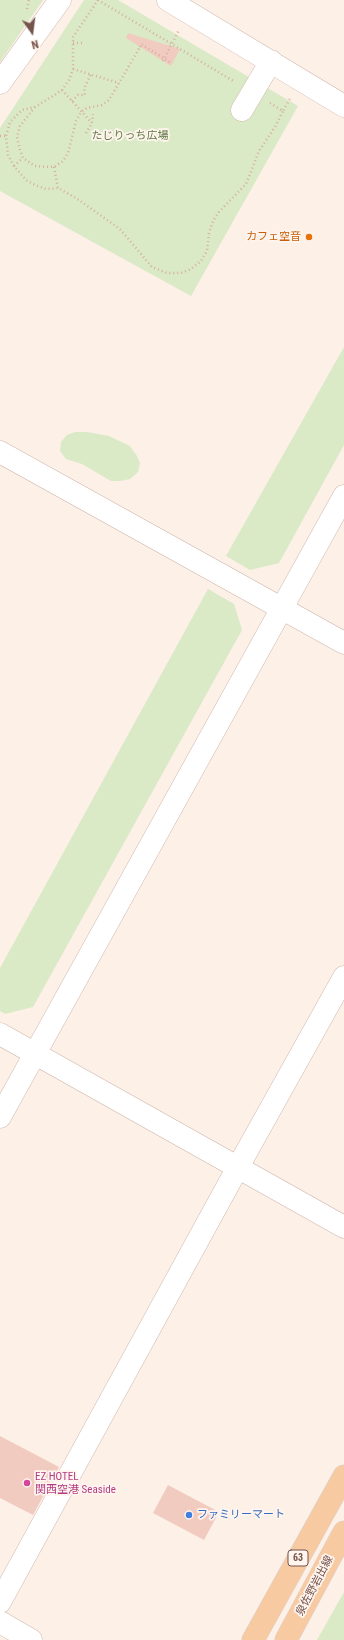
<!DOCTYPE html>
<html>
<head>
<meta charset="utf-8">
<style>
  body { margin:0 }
  #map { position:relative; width:344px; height:1640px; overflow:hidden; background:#fcf0e7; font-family:"Roboto Condensed",sans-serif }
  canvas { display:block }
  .north { position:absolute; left:12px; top:12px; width:40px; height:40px; -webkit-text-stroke:3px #fff5ee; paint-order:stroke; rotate:166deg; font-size:11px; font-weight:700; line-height:16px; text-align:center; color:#75544c }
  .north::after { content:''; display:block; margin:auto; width:14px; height:18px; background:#75544c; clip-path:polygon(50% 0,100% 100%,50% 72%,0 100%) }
</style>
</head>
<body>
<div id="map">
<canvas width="344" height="1640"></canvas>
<div class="north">N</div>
</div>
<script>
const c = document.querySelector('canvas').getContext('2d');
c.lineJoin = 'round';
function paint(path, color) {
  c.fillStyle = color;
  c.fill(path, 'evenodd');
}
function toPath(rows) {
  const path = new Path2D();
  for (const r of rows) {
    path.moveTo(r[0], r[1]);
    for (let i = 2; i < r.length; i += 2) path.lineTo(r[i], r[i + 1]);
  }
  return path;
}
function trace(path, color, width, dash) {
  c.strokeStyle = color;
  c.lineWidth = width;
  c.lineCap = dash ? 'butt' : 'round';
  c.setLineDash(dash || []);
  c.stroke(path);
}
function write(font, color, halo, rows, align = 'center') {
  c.font = font + ' "Roboto Condensed","Noto Sans JP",sans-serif';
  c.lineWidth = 3.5;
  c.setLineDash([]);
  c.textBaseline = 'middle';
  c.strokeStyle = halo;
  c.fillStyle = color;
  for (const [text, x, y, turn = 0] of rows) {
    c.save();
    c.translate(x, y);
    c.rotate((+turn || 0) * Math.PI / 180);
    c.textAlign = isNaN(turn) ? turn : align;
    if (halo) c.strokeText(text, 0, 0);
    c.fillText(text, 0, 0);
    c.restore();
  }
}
const green = toPath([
  [0,0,43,0,0,62],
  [84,0,118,0,298,106,191,296,0,191,0,128],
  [344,347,344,445,279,563,250,570,226,556],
  [75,432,87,432,109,436,130,446,137,456,140,463,138,472,130,479,120,481,111,481,82,464,66,459,60,451,61,442,67,435],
  [208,589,234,604,242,630,33,1007,5,1014,0,1011,0,968],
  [344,1592,344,1640,317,1640]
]);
const building = toPath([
  [128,33,180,49,171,66,126,38],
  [0,1436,59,1467,33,1515,0,1498],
  [168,1485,219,1512,204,1540,153,1513]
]);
const path = toPath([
  [98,0,73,37,73,69,69,80,62,90,53,96,35,107,22,110,10,122,6,136,8,155,14,166,26,180,35,185,46,189,58,188,76,198,120,229,152,267,167,273,181,273,191,269,201,261,207,251,209,233,213,221,219,212,246,184,259,151,275,127,283,111],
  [98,0,235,82],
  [27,9,29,0],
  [73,43,84,43],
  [163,61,179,30],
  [73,69,119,83],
  [62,90,92,123],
  [72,101,78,95,85,95,84,89,91,74],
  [270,103,283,111,291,97],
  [35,107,20,126,17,137,20,150,23,158,35,166,54,167,63,161,68,153,76,121,81,112,87,108,102,105,109,100,140,47],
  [86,133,92,123,93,114],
  [0,136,6,136],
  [14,166,23,158],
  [54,167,58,188]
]);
const minor = toPath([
  [168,0,344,106],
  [0,83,60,0],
  [242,110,271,61],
  [0,452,344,643],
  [0,1034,344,1227],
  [0,1117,344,496],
  [0,1602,238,1167,344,977],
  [0,1622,31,1640]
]);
const major = toPath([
  [253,1640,344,1476],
  [286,1640,344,1532]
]);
const pathBridge = toPath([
  [140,47,141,44,171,63]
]);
const markers = [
  [309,237,4,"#e8710a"],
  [27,1483,4,"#d1479c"],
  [189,1515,4,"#3f7fe0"]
];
const shields = [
  [298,1558,20]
];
const shieldNames = [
  ["63",298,1558]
];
const parkNames = [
  ["たじりっち広場",130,136]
];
const foodNames = [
  ["カフェ空音",301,237]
];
const hotelNames = [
  ["EZ HOTEL",35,1477],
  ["関西空港 Seaside",35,1490]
];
const shopNames = [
  ["ファミリーマート",197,1515]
];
const streetNames = [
  ["泉佐野岩出線",315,1586,-62]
];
paint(green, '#dae9c6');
paint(building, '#f1cbc0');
trace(minor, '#d0b9b0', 23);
trace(major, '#d8cfcd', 23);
trace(path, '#d6aea2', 2.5, [1, 3]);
trace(minor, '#fff', 22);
trace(major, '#f8caa2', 22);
trace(pathBridge, '#d6aea2', 2.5, [1, 3]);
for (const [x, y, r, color] of markers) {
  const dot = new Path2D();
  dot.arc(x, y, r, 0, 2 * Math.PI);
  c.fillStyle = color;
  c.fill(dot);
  trace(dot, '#fff5ee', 1.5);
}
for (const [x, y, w] of shields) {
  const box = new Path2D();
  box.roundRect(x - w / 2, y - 8, w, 16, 3);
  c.fillStyle = '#fff5ee';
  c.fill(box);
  trace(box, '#75544c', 1);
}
write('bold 10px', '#75544c', null, shieldNames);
write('11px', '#5e7a44', '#fff5ee', parkNames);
write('11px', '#c56008', '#fff5ee', foodNames, 'right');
write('11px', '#b23c85', '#fff5ee', hotelNames, 'left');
write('11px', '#366cbe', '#fff5ee', shopNames, 'left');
write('11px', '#75544c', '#fff5ee', streetNames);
</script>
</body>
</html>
